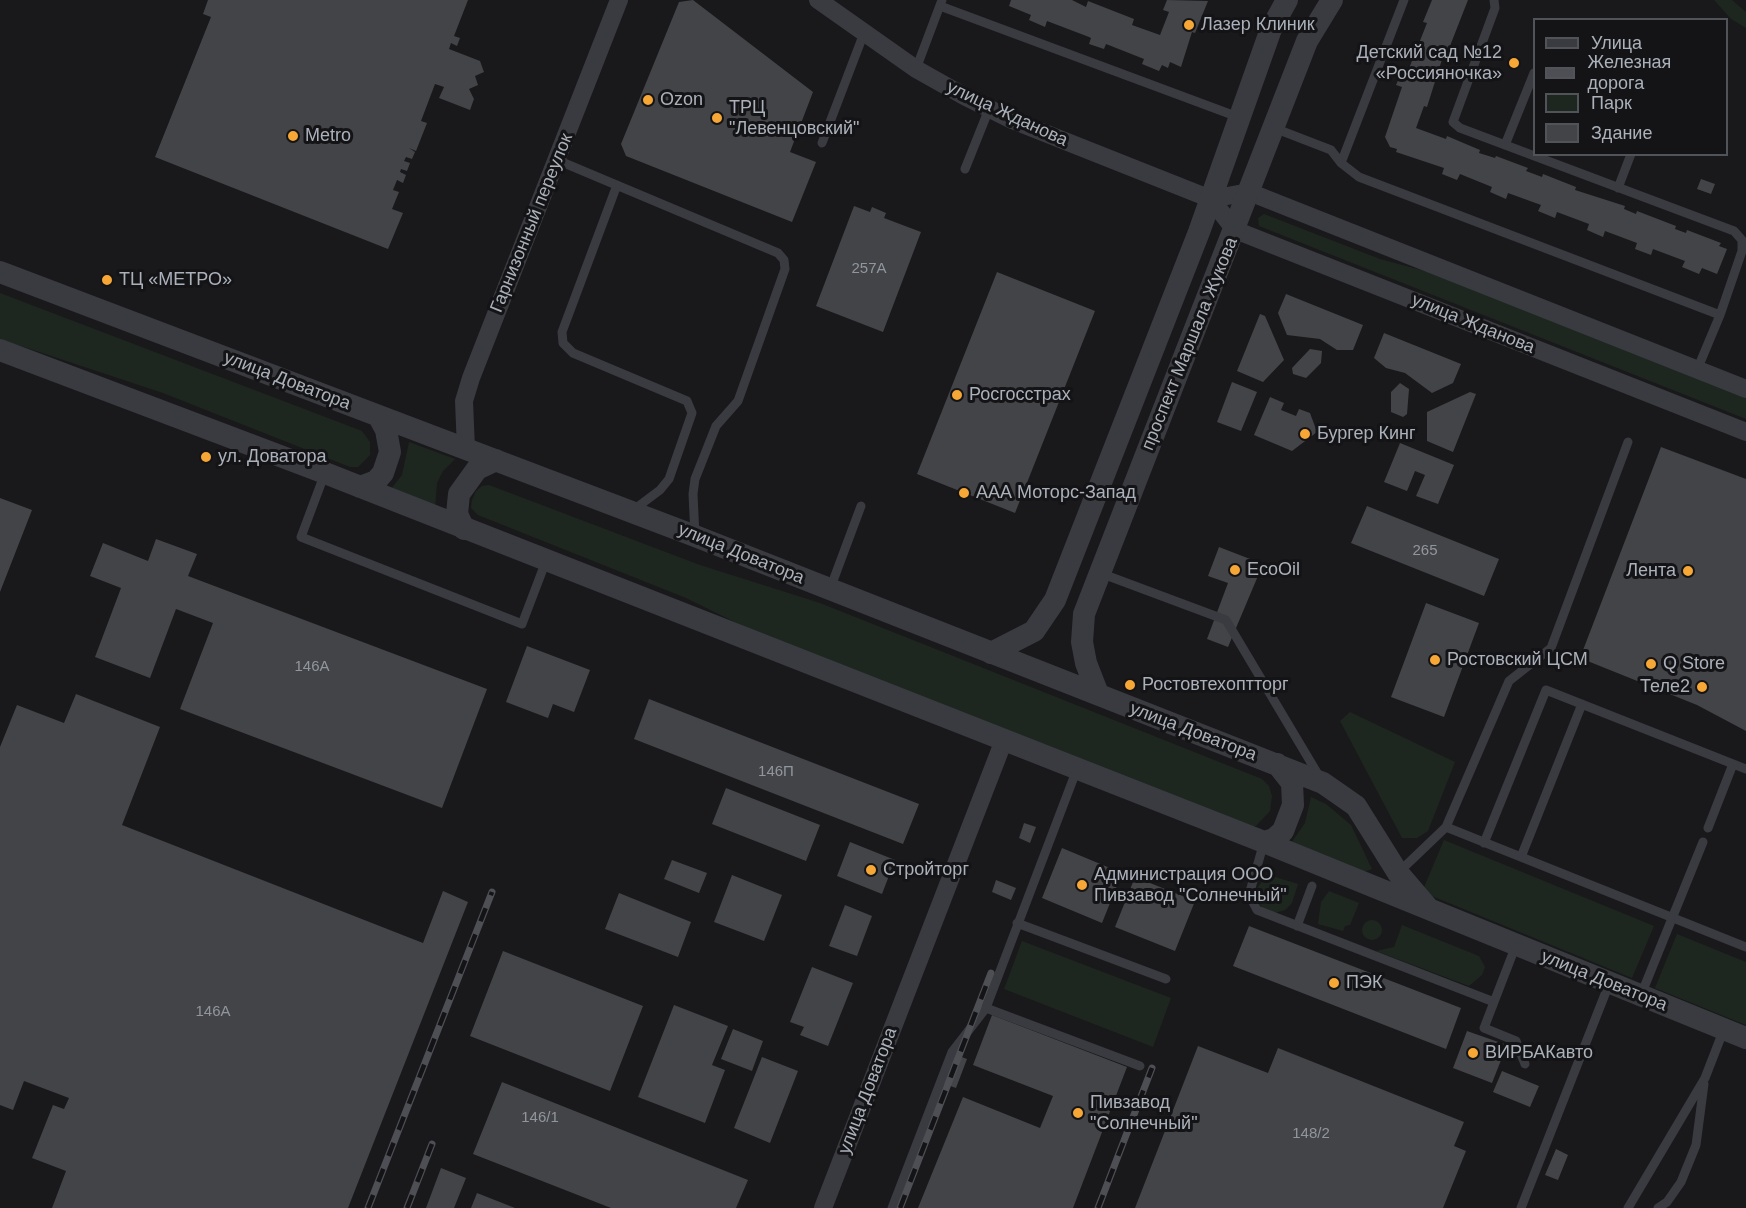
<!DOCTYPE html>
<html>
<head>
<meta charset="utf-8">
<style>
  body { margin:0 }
  #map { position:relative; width:1746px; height:1208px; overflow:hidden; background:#19191b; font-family:Arial,sans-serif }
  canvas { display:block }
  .legend { position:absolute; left:1533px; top:18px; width:195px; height:138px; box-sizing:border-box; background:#141416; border:2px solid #505358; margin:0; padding:8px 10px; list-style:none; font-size:18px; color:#abb1bb }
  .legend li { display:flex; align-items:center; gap:12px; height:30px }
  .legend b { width:30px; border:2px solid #505358 }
</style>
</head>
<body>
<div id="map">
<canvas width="1746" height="1208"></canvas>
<ul class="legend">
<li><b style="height:8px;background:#3a3b40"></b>Улица</li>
<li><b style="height:8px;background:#4d4f55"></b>Железная дорога</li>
<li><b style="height:16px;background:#1e271f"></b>Парк</li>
<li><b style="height:16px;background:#434448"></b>Здание</li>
</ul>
</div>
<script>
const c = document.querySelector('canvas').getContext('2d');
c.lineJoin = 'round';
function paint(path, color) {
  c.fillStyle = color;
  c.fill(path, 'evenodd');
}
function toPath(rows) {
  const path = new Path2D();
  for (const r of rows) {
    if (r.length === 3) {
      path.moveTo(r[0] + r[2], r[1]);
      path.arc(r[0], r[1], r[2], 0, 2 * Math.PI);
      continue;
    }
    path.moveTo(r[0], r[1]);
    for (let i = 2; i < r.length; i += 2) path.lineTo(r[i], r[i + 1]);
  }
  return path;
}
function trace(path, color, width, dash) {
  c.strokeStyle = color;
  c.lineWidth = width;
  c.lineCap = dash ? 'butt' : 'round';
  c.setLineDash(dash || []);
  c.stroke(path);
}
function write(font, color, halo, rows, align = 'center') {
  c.font = font + ' Arial,sans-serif';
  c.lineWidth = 6;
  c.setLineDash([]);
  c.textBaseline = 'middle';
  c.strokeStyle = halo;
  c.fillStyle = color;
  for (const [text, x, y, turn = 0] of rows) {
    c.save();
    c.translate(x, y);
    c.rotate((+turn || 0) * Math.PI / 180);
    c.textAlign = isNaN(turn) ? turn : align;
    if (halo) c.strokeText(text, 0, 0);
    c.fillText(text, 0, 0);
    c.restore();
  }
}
const green = toPath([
  [1714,0,1732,0,1746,12,1746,28,1731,19],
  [1264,214,1380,259,1436,274,1746,397,1746,419,1259,226,1258,218],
  [0,293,362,431,370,442,370,455,358,467,350,467,163,393,0,339],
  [409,442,455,459,443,471,437,483,435,508,390,490,402,475],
  [489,485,700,565,820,603,1262,779,1269,786,1272,796,1270,811,1256,826,1246,827,749,629,686,598,478,515,471,508,472,500,476,491,482,486],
  [1350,712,1455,762,1428,831,1417,838,1402,838,1340,721],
  [1311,797,1326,804,1351,825,1372,869,1364,872,1291,843,1305,823],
  [1444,840,1654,926,1632,978,1422,892],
  [1272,876,1298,884,1292,903,1285,910,1275,913,1266,911,1259,904,1256,896,1258,887,1264,879],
  [1329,891,1359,903,1350,925,1345,926,1343,931,1318,924,1321,902],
  [1372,930,10],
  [1402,925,1479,956,1485,967,1482,975,1469,986,1376,951,1394,947],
  [1677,934,1746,962,1746,1025,1655,988],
  [1022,941,1171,998,1153,1047,1004,989]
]);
const building = toPath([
  [208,0,468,0,454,36,460,38,457,46,451,43,449,49,480,61,484,72,475,76,478,85,469,89,474,99,470,110,439,98,444,87,435,84,421,121,427,123,416,151,409,148,415,152,412,159,406,157,404,161,410,163,407,171,401,169,400,172,406,175,403,183,397,180,393,190,399,192,392,209,403,213,388,249,155,157,211,17,203,14],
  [693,0,813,92,790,152,816,162,792,222,626,156,621,144,679,2],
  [1011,0,1072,0,1086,7,1088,1,1134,19,1132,25,1160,35,1169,12,1163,10,1167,0,1208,1,1195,33,1192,32,1181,67,1170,62,1168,68,1162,65,1159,71,1142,64,1144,59,1106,44,1104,49,1089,44,1091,38,1089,37,1047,21,1045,27,1029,20,1031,15,1009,6],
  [1432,0,1468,0,1448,51,1445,50,1427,107,1424,106,1416,128,1446,139,1447,136,1480,150,1479,153,1495,158,1496,156,1528,168,1526,171,1542,177,1543,174,1576,187,1575,190,1625,206,1624,209,1636,214,1637,211,1676,226,1675,229,1686,233,1687,230,1721,243,1719,246,1727,249,1717,274,1702,268,1699,274,1682,267,1685,261,1653,249,1651,255,1635,249,1637,243,1605,231,1603,237,1587,230,1589,224,1557,212,1555,218,1538,211,1541,205,1508,193,1506,199,1490,192,1492,187,1460,174,1457,180,1442,174,1444,168,1396,152,1397,149,1390,147,1385,137,1402,87,1396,85,1403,69,1408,71,1427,23,1423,22],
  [1701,179,1715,184,1711,194,1697,189],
  [854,206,870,212,872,207,886,213,884,218,921,232,883,332,816,306],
  [997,272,1095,311,1015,513,917,474],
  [1286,294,1363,325,1353,350,1337,350,1320,339,1287,335,1278,313],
  [1260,314,1265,316,1284,360,1263,382,1237,371],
  [1384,333,1461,364,1453,383,1432,393,1405,373,1386,368,1374,358],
  [1310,349,1322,351,1321,363,1306,378,1293,374,1292,368],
  [1232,382,1257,392,1241,431,1217,422],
  [1400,383,1409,389,1407,414,1403,417,1391,412,1391,392],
  [1470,392,1476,394,1453,452,1427,441,1427,412],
  [1270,397,1284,403,1281,410,1296,416,1299,409,1310,413,1317,432,1292,451,1254,435],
  [1400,443,1454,465,1438,504,1416,496,1425,475,1415,471,1407,491,1384,482],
  [1661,447,1746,479,1746,731,1697,705,1580,658],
  [0,498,32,510,0,592],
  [1367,506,1499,559,1484,596,1351,543],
  [156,539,197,554,188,576,487,689,442,808,180,709,213,623,176,609,150,678,95,657,121,588,90,576,103,543,148,561],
  [1219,547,1263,564,1228,647,1207,639,1228,583,1208,576],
  [1426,603,1479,623,1444,717,1391,697],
  [527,646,590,670,574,712,553,704,548,718,506,702],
  [76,694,160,727,122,825,423,943,443,891,468,902,348,1208,52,1208,66,1171,32,1158,53,1105,64,1109,69,1098,24,1081,13,1110,0,1105,0,747,17,705,64,723],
  [649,699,919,804,903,844,634,739],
  [726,788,820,825,806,861,712,824],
  [1024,823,1036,827,1030,843,1019,838],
  [850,842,895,860,882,894,837,876],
  [1062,848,1122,873,1102,923,1042,898],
  [672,860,707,873,699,893,664,879],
  [732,875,782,895,764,941,714,922],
  [1135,877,1195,901,1175,951,1115,927],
  [996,880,1016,888,1011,900,992,892],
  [619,893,691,922,678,957,605,929],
  [845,905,872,916,857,956,829,946],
  [1249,926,1461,1008,1446,1049,1233,966],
  [503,951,643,1006,610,1091,470,1036],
  [812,967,853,983,828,1046,800,1035,804,1027,790,1022],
  [674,1005,728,1026,712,1065,725,1070,705,1123,638,1097],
  [992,1015,1127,1067,1073,1208,918,1208,963,1097,1040,1128,1053,1096,973,1065],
  [733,1029,763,1041,752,1071,721,1059],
  [1467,1031,1507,1045,1492,1083,1453,1068],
  [1198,1046,1268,1073,1278,1048,1464,1122,1454,1146,1466,1151,1443,1208,1135,1208],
  [954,1054,967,1059,956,1088,942,1083],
  [762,1057,798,1071,770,1143,734,1128],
  [1502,1071,1539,1086,1530,1107,1493,1092],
  [502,1082,748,1180,736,1208,611,1208,473,1154],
  [1556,1149,1568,1155,1558,1180,1545,1175],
  [441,1168,466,1178,454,1208,426,1208],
  [477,1193,515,1208,471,1208]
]);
const service = toPath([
  [1494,0,1495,8,1453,122,1460,128,1734,231,1742,240,1742,251,1720,315,1697,370],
  [940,6,1238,117],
  [916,69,942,0],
  [1274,128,1331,150,1341,163,1359,177,1720,315],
  [822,143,864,33],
  [1505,145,1534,73],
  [557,160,778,253,784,260,785,269,738,401,716,426,695,479,693,494,695,536],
  [1341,163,1404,0],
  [965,169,989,109],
  [617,185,562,332,563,343,573,353,687,401,692,413,669,479,660,490,632,511],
  [1618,188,1631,154],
  [325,473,301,537,522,624,546,561],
  [1100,573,1226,620,1319,776],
  [830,589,861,506],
  [1077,769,986,1008,1140,1066],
  [1446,827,1509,681,1551,648,1628,442],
  [1708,828,1733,764],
  [1264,842,1249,895,1257,910,1494,1002,1516,945],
  [1484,843,1546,690,1746,769],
  [1521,857,1582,704],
  [1399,872,1446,827,1746,947],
  [1017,923,1166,979],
  [1297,926,1312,886],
  [1641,995,1703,842],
  [1494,1002,1484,1028,1516,1041,1525,1064],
  [892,1208,952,1052,986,1008],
  [1521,1208,1609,984],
  [1628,1208,1705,1078,1724,1029],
  [1658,1208,1667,1202,1681,1182,1696,1145,1704,1084]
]);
const minor = toPath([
  [818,0,916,69,964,96,1012,120,1211,199,1235,230,1746,432],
  [1211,199,1249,192,1746,389],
  [466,449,464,401,471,378,619,0],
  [823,1208,1004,740]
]);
const tertiary = toPath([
  [0,272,695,536,1323,783,1356,806,1398,873,1428,908],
  [0,350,325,473,1264,842,1746,1038],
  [360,487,376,481,383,473,390,452,386,430,379,417],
  [464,529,457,514,459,494,477,469,496,460],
  [991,653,1034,631,1055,600,1199,232,1271,29,1287,0],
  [1098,694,1086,663,1082,642,1084,614,1307,41,1332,0],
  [1264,842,1274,839,1283,831,1293,805,1292,783,1277,764]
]);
const rail = toPath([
  [368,1208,492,892],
  [407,1208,432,1144],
  [900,1208,991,973],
  [1098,1208,1152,1068]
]);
const markers = [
  [1189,25,6,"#f7a735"],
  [1514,63,6,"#f7a735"],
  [648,100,6,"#f7a735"],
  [717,118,6,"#f7a735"],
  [293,136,6,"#f7a735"],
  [107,280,6,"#f7a735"],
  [957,395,6,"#f7a735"],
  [1305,434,6,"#f7a735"],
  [206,457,6,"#f7a735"],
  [964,493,6,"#f7a735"],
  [1235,570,6,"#f7a735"],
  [1688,571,6,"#f7a735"],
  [1435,660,6,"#f7a735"],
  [1651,664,6,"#f7a735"],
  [1130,685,6,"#f7a735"],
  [1702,687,6,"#f7a735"],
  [871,870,6,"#f7a735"],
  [1082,885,6,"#f7a735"],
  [1334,983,6,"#f7a735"],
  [1473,1053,6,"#f7a735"],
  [1078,1113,6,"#f7a735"]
];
const numberNames = [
  ["257А",869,269],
  ["265",1425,551],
  ["146А",312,667],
  ["146П",776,772],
  ["146А",213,1012],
  ["146/1",540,1118],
  ["148/2",1311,1134]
];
const poiNames = [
  ["Лазер Клиник",1201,25],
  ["Детский сад №12",1502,53,"right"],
  ["«Россияночка»",1502,74,"right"],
  ["Ozon",660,100],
  ["ТРЦ",729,108],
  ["\"Левенцовский\"",729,129],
  ["Metro",305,136],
  ["ТЦ «МЕТРО»",119,280],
  ["Росгосстрах",969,395],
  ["Бургер Кинг",1317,434],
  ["ул. Доватора",218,457],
  ["ААА Моторс-Запад",976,493],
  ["EcoOil",1247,570],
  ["Лента",1676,571,"right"],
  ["Ростовский ЦСМ",1447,660],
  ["Q Store",1663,664],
  ["Ростовтехоптторг",1142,685],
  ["Теле2",1690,687,"right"],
  ["Стройторг",883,870],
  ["Администрация ООО",1094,875],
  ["Пивзавод \"Солнечный\"",1094,896],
  ["ПЭК",1346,983],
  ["ВИРБАКавто",1485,1053],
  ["Пивзавод",1090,1103],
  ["\"Солнечный\"",1090,1124]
];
const streetNames = [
  ["улица Жданова",1007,114,25],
  ["Гарнизонный переулок",532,223,-68],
  ["улица Жданова",1473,324,22],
  ["проспект Маршала Жукова",1190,344,-68],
  ["улица Доватора",287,381,21],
  ["улица Доватора",741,554,22],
  ["улица Доватора",1193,732,21],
  ["улица Доватора",1604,981,22],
  ["улица Доватора",868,1091,-69]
];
paint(green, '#1e271f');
paint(building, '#434448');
trace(service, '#3a3b40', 9);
trace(minor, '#3a3b40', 18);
trace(tertiary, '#3a3b40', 22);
trace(rail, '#4d4f55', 7);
trace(rail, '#141416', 4.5, [14]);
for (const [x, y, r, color] of markers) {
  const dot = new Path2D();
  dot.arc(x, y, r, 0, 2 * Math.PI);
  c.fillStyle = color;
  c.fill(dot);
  trace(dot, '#141416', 2);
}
write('15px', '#91969e', null, numberNames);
write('18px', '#abb1bb', '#141416', poiNames, 'left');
write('18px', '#abb1bb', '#141416', streetNames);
</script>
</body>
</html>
